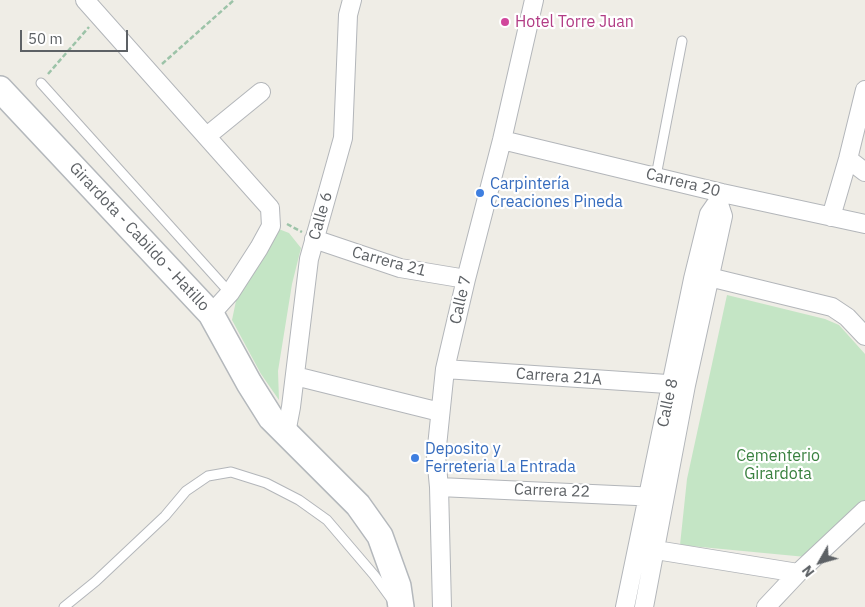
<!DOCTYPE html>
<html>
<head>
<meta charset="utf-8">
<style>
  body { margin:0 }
  #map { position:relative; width:865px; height:607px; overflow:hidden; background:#efede6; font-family:"IBM Plex Sans",sans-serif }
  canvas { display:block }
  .north { position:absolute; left:795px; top:537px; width:50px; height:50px; -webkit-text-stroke:4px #fff; paint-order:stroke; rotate:232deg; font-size:14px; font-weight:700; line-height:20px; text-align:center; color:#5d6165 }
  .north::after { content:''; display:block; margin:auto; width:18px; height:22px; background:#5d6165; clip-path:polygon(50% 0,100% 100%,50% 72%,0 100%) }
  .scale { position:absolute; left:20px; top:30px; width:108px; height:22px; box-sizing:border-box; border:2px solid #5d6165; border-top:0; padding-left:6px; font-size:15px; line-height:18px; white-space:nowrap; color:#5d6165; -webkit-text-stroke:4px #fff; paint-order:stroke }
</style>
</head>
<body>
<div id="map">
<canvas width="865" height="607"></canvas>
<div class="north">N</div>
<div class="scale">50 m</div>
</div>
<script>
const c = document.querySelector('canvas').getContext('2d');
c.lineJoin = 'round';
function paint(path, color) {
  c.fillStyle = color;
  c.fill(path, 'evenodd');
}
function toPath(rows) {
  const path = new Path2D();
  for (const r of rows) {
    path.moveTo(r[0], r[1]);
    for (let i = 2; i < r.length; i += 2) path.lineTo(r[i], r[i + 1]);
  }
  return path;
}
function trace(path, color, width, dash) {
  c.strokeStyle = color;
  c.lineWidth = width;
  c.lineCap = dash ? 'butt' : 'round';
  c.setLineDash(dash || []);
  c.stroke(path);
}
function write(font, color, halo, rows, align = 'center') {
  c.font = font + ' "IBM Plex Sans",sans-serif';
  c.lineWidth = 4.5;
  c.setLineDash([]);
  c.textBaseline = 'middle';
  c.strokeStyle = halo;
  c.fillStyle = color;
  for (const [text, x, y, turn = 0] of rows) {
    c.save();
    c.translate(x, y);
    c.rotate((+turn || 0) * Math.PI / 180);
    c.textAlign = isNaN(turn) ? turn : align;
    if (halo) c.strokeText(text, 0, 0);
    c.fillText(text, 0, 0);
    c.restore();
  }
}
const green = toPath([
  [271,226,289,233,301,248,292,284,278,371,279,400,261,374,232,320,237,296],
  [727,295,825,319,839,325,865,354,865,503,806,557,680,545,687,479]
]);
const path = toPath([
  [162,64,234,0],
  [48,74,89,27],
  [287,224,302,232]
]);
const lane = toPath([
  [41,83,230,293],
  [656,176,682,41],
  [64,607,96,581,165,516,186,491,208,476,231,472,266,483,299,500,327,520,374,575,393,601]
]);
const street = toPath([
  [85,0,270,208,271,226,259,248,230,293,211,314],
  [207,136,261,92],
  [502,140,722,193,865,224],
  [848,159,865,172],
  [831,217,848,159,865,90],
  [314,239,400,268,466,279],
  [709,277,832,307,847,317,865,336],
  [445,369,682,385],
  [295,376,440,412],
  [286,433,291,407,309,259,343,138,348,15,352,0],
  [439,487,658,497],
  [656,550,798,573],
  [442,607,439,487,436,456,445,369,466,279,502,140,534,0],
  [625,607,693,279,709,214,718,201,722,193],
  [644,607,686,385,723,216,718,201],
  [766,607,798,573,865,510]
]);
const secondary = toPath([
  [0,89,211,314,249,383,271,418,358,505,380,536,398,586,401,607]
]);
const markers = [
  [505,22,5,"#d1479c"],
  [480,193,5,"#3f7fe0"],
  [415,458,5,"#3f7fe0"]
];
const hotelNames = [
  ["Hotel Torre Juan",515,22]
];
const streetNames = [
  ["Carrera 20",683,183,14],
  ["Calle 6",321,216,-74],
  ["Girardota - Cabildo - Hatillo",139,237,47],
  ["Carrera 21",389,262,15],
  ["Calle 7",461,300,-77],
  ["Carrera 21A",559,377,4],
  ["Calle 8",668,403,-78],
  ["Carrera 22",552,491,2]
];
const shopNames = [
  ["Carpintería",490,184],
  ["Creaciones Pineda",490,202],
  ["Deposito y",425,449],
  ["Ferreteria La Entrada",425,467]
];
const parkNames = [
  ["Cementerio",778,456],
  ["Girardota",778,474]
];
paint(green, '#c4e5c5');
trace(lane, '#b3b6ba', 11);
trace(street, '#b3b6ba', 20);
trace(secondary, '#b4b8bc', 28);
trace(path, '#9cc3a8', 2.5, [5, 2.5]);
trace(lane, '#fff', 9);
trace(street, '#fff', 18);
trace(secondary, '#fff', 25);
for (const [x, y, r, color] of markers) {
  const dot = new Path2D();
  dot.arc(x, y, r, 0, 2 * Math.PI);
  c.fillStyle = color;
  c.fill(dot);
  trace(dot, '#fff', 2);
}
write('16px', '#b23c85', '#fff', hotelNames, 'left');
write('16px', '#5d6165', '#fff', streetNames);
write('16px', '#366cbe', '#fff', shopNames, 'left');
write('16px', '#39803f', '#fff', parkNames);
</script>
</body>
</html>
